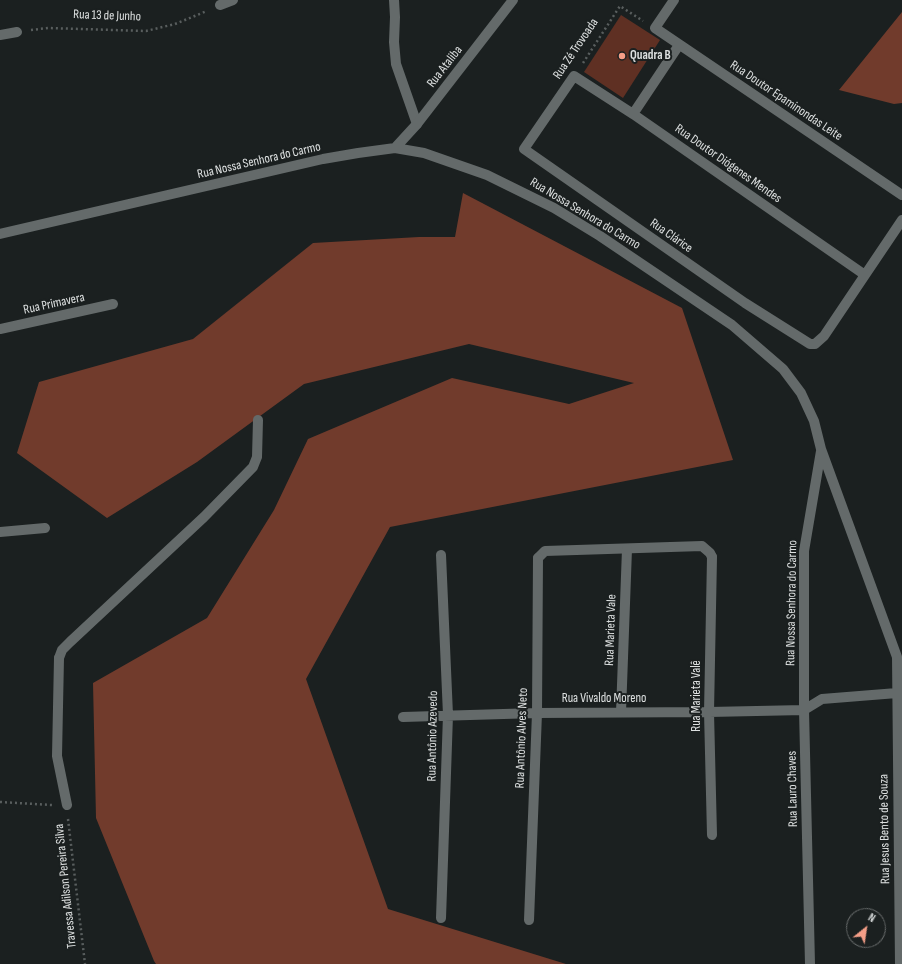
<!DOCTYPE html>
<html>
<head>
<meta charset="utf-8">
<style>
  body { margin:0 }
  #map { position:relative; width:902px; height:964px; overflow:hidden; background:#1b2020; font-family:"Sofia Sans Condensed",sans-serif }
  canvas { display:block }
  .north { position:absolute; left:846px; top:908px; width:40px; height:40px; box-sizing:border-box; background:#1b2020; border:1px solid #696d6d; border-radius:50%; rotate:30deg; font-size:11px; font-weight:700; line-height:16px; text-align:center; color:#dde0e0 }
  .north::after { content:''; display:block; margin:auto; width:14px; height:18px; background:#f49e87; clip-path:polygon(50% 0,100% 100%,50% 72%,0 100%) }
</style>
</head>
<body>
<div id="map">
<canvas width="902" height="964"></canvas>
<div class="north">N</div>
</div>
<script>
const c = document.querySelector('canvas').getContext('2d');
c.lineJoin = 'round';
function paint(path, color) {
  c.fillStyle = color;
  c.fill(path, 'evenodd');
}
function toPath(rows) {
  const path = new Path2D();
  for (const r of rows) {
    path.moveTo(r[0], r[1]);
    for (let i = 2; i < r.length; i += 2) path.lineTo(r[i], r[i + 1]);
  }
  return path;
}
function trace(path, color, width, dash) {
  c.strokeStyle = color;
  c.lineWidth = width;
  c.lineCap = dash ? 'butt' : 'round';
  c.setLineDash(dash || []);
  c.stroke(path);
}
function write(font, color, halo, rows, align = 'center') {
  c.font = font + ' "Sofia Sans Condensed",sans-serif';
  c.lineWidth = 4;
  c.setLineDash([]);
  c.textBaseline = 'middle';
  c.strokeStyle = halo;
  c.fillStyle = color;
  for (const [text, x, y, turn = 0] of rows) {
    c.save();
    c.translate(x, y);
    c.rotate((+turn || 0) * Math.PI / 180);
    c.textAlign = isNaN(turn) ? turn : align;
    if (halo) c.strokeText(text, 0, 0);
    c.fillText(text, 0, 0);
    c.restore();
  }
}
const green = toPath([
  [621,15,660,40,623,98,584,72]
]);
const forest = toPath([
  [902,12,902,103,894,104,839,90],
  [463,193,682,308,733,460,390,527,306,679,388,909,566,964,156,964,154,961,96,818,93,683,207,618,274,510,308,439,452,378,569,404,634,383,469,344,304,384,197,462,107,518,17,453,39,382,193,339,313,243,419,237,455,237]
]);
const path = toPath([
  [31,30,48,28,146,31,175,24,207,11],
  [583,63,620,6,643,21],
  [0,802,52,805],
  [68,819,85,964]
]);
const service = toPath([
  [394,0,395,17,394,42,396,64,417,124],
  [538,558,545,551,702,546,710,553,712,557],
  [59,658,62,650,70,642,204,517,253,467,257,457,258,420]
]);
const minor = toPath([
  [674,0,655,28,902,195],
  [220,5,233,0],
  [0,35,17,32],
  [633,114,679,45],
  [395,148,417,124,513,0],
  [0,234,323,159,358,153,395,148,424,153,487,175,554,208,600,236,732,325,783,369,801,393,814,421,821,449,897,657,900,964],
  [865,275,633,114,574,76,524,149,745,303,810,344,815,344,824,336,865,275,902,220],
  [0,329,113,304],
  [0,532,45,528],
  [59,658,57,756,67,805],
  [804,710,822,699,897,693],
  [621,712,627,549],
  [403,717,537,713,709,712,804,710],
  [712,835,709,712,712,557],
  [441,918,448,715,441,555],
  [529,920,537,713,538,558],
  [810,964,804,710,804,551,821,451]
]);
const markers = [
  [622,56,4,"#f49e87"]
];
const streetNames = [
  ["Rua 13 de Junho",107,16,2],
  ["Rua Zé Trovoada",576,49,-56],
  ["Rua Ataliba",445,67,-52],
  ["Rua Doutor Epaminondas Leite",786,101,34],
  ["Rua Nossa Senhora do Carmo",259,161,-13],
  ["Rua Doutor Diógenes Mendes",728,164,35],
  ["Rua Nossa Senhora do Carmo",585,214,31],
  ["Rua Clárice",671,236,35],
  ["Rua Primavera",54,304,-12],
  ["Rua Nossa Senhora do Carmo",792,603,-89],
  ["Rua Marieta Vale",611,630,-88],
  ["Rua Marieta Valê",697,696,-90],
  ["Rua Vivaldo Moreno",604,699],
  ["Rua Antônio Azevedo",433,736,-89],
  ["Rua Antônio Alves Neto",522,738,-88],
  ["Rua Lauro Chaves",793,789,-91],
  ["Rua Jesus Bento de Souza",885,829,-91],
  ["Travessa Adilson Pereira Silva",66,886,-96]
];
const poiNames = [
  ["Quadra B",630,56]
];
paint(green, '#5f3023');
paint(forest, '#713b2c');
trace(path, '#595e5e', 2.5, [2, 3]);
trace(service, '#646a6a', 10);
trace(minor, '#646a6a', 10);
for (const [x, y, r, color] of markers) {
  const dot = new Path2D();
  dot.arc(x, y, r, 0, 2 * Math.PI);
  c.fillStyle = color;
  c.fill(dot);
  trace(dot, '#1b2020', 1.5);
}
write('13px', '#dde0e0', '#1b2020', streetNames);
write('bold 13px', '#dde0e0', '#1b2020', poiNames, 'left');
</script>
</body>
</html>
